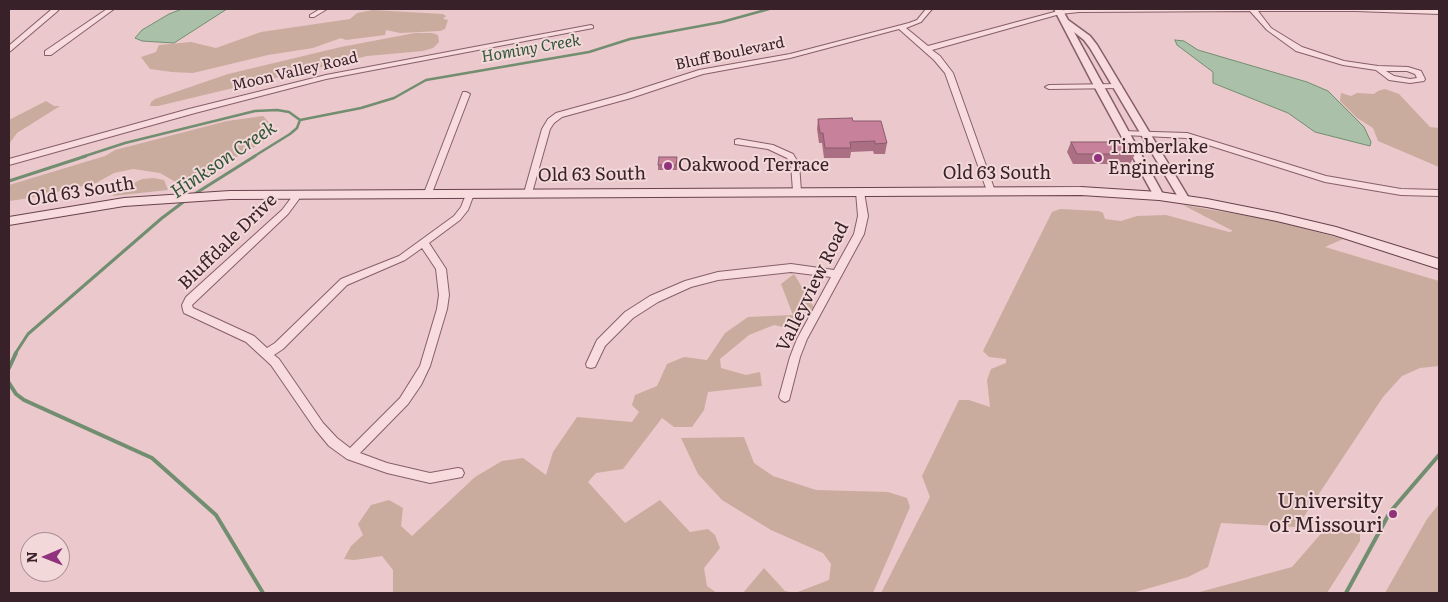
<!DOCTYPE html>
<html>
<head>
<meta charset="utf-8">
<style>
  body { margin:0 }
  #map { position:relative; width:1448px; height:602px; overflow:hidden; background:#ebc8cb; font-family:Literata,serif }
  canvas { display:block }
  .frame { position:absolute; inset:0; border:10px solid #382128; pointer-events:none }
  .north { position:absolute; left:20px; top:532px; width:50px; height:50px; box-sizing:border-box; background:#f3d8d9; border:1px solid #a88f92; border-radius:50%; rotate:269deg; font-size:14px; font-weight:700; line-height:20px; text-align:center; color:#382128 }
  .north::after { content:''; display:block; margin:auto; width:18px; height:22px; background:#91337c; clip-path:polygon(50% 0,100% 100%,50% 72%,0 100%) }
</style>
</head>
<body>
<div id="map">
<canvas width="1448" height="602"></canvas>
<div class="frame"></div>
<div class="north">N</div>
</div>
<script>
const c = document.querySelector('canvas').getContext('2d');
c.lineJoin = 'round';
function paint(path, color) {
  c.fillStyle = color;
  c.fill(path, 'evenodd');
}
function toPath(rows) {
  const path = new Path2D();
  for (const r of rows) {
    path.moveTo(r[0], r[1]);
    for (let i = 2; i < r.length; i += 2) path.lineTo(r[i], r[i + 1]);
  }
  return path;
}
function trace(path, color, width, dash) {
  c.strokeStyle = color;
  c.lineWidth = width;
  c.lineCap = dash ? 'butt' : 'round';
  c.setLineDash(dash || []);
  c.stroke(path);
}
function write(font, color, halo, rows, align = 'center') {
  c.font = font + ' Literata,serif';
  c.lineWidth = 4;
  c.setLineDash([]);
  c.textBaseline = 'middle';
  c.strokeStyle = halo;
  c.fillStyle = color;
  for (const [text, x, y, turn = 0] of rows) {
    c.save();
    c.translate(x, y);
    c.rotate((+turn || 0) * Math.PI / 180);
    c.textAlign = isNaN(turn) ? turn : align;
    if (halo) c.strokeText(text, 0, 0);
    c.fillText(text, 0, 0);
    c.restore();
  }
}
const green = toPath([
  [373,10,443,14,446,16,443,19,448,20,445,29,440,31,400,33,386,30,385,35,346,40,341,38,313,48,268,55,193,73,172,72,150,69,141,57,156,52,159,45,191,42,216,48,261,32,350,19,357,13],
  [415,33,432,33,438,35,439,42,433,48,423,51,367,56,158,106,150,106,151,102,155,99,228,74,341,47],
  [1385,89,1399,94,1430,127,1439,128,1439,167,1378,141,1373,128,1357,118,1340,101,1341,93,1351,96,1357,93,1374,94,1378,91],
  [46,101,54,106,60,106,17,133,9,144,9,120],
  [263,116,275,129,268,139,230,161,202,182,184,187,160,173,133,169,114,173,96,183,30,198,9,201,9,185,105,156,115,150,227,121],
  [154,178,164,180,168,190,112,196,122,189,142,179],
  [1183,205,1272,220,1343,239,1325,247,1439,281,1439,366,1420,368,1402,376,1383,397,1297,527,1221,523,1208,567,1188,577,1132,593,881,593,930,497,922,476,959,400,969,400,990,407,987,380,991,369,1006,363,1006,359,989,357,983,351,1052,212,1060,209,1099,211,1103,213,1105,219,1121,221,1137,216,1166,215,1229,232,1233,231],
  [794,274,814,307,796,330,774,325,749,335,720,359,721,368,746,375,760,372,762,386,708,392,704,410,692,427,674,427,662,418,623,469,596,473,588,482,625,523,660,500,690,532,708,529,715,535,720,548,704,568,707,586,717,593,393,593,393,570,382,556,354,560,344,559,351,546,363,535,358,524,371,505,389,500,403,508,401,526,412,536,475,477,502,461,523,458,546,475,553,452,577,417,632,422,639,412,632,405,635,395,657,386,667,364,684,357,707,360,725,333,748,317,793,315,781,284],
  [744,437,754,463,773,476,816,490,888,492,907,498,910,507,873,593,743,593,764,568,785,591,795,593,829,580,831,564,823,553,771,530,722,500,698,474,681,438],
  [1439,504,1439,593,1385,593,1427,519],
  [1325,529,1360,534,1360,541,1327,593,1196,593,1292,567]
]);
const water = toPath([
  [182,9,227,9,174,43,142,41,135,38,142,30,169,14,182,9],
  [1175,40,1184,41,1198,50,1307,82,1328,91,1364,127,1371,142,1370,146,1315,132,1288,113,1213,83,1213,72,1177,45,1175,40]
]);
const streamFar2 = toPath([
  [300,120,361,108,394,98,426,80,589,52,630,39,722,22,769,9],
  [82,157,125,143,255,111,277,110,289,112,300,120,297,128,290,134,253,157]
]);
const streamFar1 = toPath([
  [9,181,86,156],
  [193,195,255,156],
  [15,354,28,334,162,218,186,200]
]);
const stream = toPath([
  [9,368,16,353],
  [9,383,16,394,24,400,152,458,216,515,263,593],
  [1346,593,1390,512,1439,455]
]);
const pedestrian = toPath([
  [9,49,56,9]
]);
const minor = toPath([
  [107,9,114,9,51,55,45,55,45,51,107,9],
  [320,9,327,9,314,17,310,17,310,15,320,9],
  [926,9,932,9,921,22,906,28,928,46,1058,11,1072,9,1405,9,1439,10,1439,14,1356,11,1258,11,1271,28,1302,47,1344,61,1378,66,1408,67,1421,71,1425,79,1424,81,1410,83,1389,80,1376,70,1343,65,1296,51,1267,30,1250,11,1079,12,1060,14,932,50,940,56,953,73,995,191,991,194,987,191,945,73,934,60,899,29,790,58,703,74,631,98,562,117,554,123,550,129,532,193,528,196,524,193,542,129,548,119,556,113,625,94,699,70,790,54,909,23,917,20,926,9],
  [1386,71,1407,71,1415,74,1417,78,1410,79,1394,76,1386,71],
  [591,25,593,26,593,28,326,79,195,113,9,165,9,159,189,109,326,75,591,25],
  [1118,84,1122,86,1121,88,1049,89,1045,87,1049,85,1118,84],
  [463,92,466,92,470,94,432,193,428,196,425,195,424,193,463,92],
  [1121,131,1187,133,1326,176,1401,189,1439,190,1439,196,1401,195,1325,182,1186,138,1124,135,1121,135,1121,131],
  [738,139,773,145,793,154,799,164,801,191,800,193,794,193,793,191,791,164,787,158,768,149,735,144,735,140,738,139],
  [860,189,864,192,868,216,864,234,807,339,800,357,789,400,785,402,781,400,779,397,790,357,797,339,831,277,791,272,718,280,691,287,658,302,633,318,605,346,595,367,591,368,587,367,586,364,597,340,625,312,650,296,685,281,718,272,791,264,834,270,854,234,858,216,856,192,860,189],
  [470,191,474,194,468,210,460,220,429,243,446,269,449,295,447,309,430,366,421,385,408,404,360,453,387,463,430,473,458,468,462,469,464,473,462,477,430,483,387,473,347,459,329,446,315,429,271,365,246,342,184,313,183,310,182,305,186,297,282,210,295,193,301,193,302,195,288,214,192,305,193,308,254,336,267,348,275,343,341,279,399,256,454,216,461,207,467,192,470,191],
  [422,248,436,269,439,295,437,309,420,366,400,398,350,448,337,438,323,423,279,359,274,355,283,349,347,285,405,260,422,248]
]);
const tertiary = toPath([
  [1054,9,1062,9,1068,20,1090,36,1097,45,1190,200,1189,202,1181,202,1090,48,1084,40,1074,32,1164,196,1159,199,1155,198,1094,86,1054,9]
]);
const secondary = toPath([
  [1081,187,1159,192,1207,199,1277,213,1336,227,1439,259,1439,269,1334,235,1277,221,1207,207,1159,200,1081,195,230,199,124,206,9,225,9,217,124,198,230,191,1081,187]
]);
const wall = toPath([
  [818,119,853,121,887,143,885,154,874,154,873,151,851,152,850,158,824,158,822,143,819,143,817,129],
  [1071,142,1135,154,1130,164,1073,164,1067,152],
  [678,162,677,170,658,170,658,165]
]);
const building = toPath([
  [852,118,853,121,881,121,887,143,875,144,875,141,850,142,851,148,825,148,823,133,820,133,818,119,852,118],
  [1071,142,1128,142,1135,154,1077,154,1071,142],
  [659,157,677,157,676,165,658,165,659,157]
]);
const markers = [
  [1098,158,5,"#91337c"],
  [668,166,5,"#91337c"],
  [1393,514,5,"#91337c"]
];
const farStreetnames = [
  ["Bluff Boulevard",730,54,-12],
  ["Moon Valley Road",295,72,-13]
];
const farWaternames = [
  ["Hominy Creek",531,49,-10]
];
const poiNames = [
  ["Timberlake",1108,148],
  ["Engineering",1108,169],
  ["Oakwood Terrace",678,166]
];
const streetNames = [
  ["Old 63 South",997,174],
  ["Old 63 South",592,175,-1],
  ["Old 63 South",81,192,-9],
  ["Bluffdale Drive",228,242,-44],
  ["Valleyview Road",813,287,-64]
];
const waterNames = [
  ["Hinkson Creek",224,160,-34]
];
const nearPoinames = [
  ["University",1383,502],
  ["of Missouri",1383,526]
];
paint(green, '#c9ac9d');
paint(water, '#abc0a9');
trace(water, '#718e70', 1);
trace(streamFar2, '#718e70', 2.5);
trace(streamFar1, '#718e70', 3);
trace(stream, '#718e70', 4);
trace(pedestrian, '#865f68', 7);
trace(minor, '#865f68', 2);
trace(tertiary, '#865f68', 3);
trace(secondary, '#68424c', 2);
trace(pedestrian, '#f7dbdd', 5);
paint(minor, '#f7dbdd');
paint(tertiary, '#f7dbdd');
paint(secondary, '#f7dbdd');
paint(wall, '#ab6f84');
paint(building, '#c7819a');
trace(building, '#8b5a6c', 1);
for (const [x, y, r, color] of markers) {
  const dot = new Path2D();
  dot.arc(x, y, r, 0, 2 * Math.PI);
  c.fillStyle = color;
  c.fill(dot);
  trace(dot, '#f3d8d9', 2);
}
write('15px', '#382128', '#f3d8d9', farStreetnames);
write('italic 16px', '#315638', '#f3d8d9', farWaternames);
write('18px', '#382128', '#f3d8d9', poiNames, 'left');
write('18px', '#382128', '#f3d8d9', streetNames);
write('italic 19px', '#315638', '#f3d8d9', waterNames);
write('21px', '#382128', '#f3d8d9', nearPoinames, 'right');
</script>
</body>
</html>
